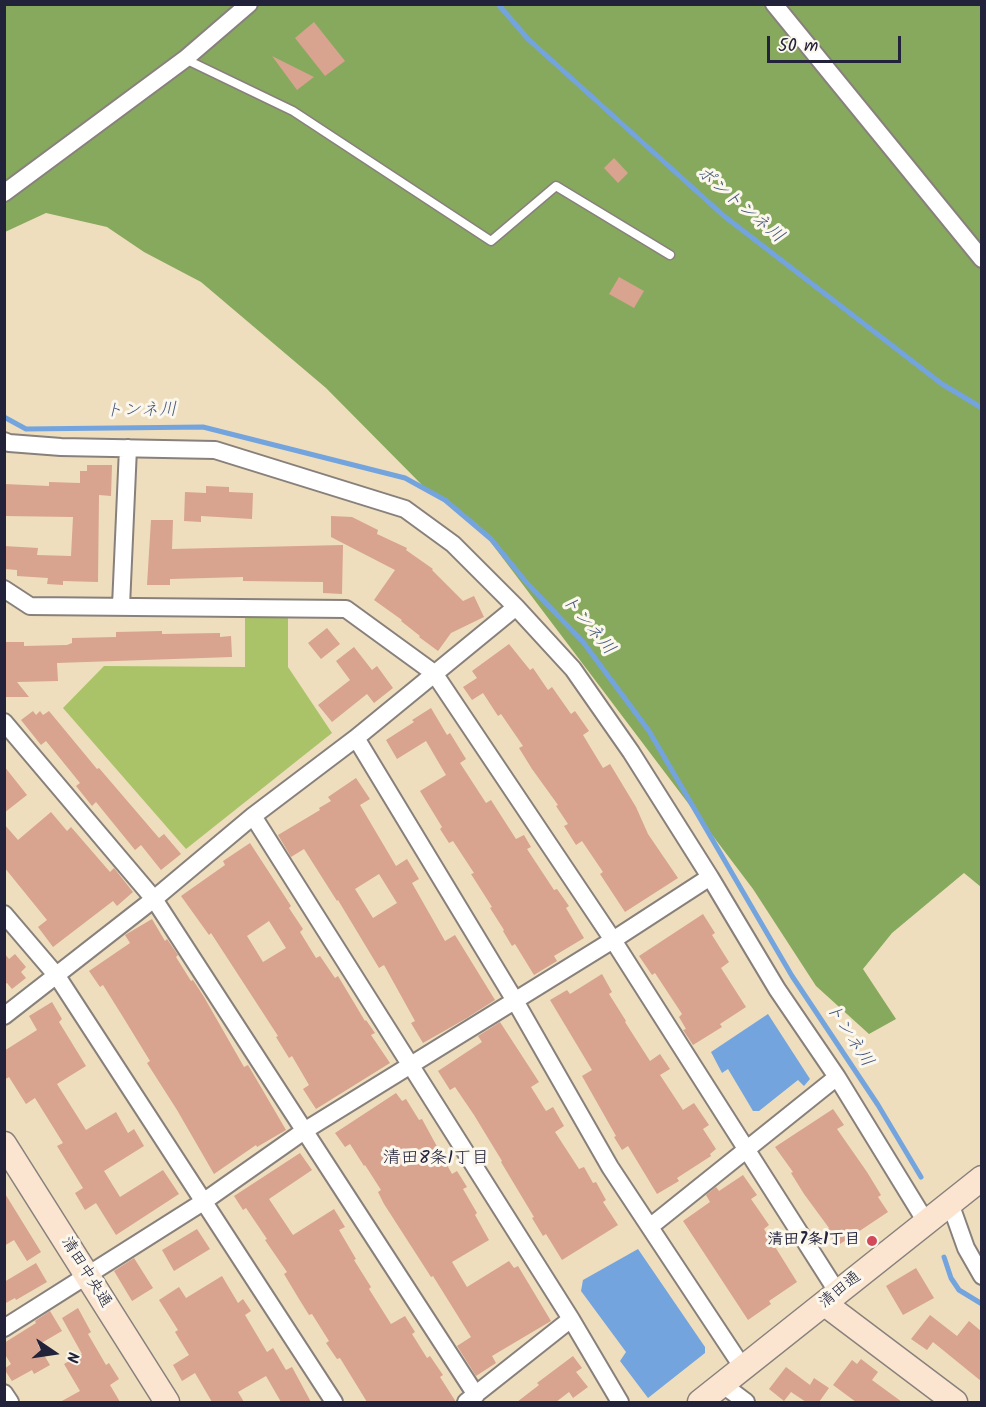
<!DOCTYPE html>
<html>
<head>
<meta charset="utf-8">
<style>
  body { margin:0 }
  #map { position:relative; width:986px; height:1407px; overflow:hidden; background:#eedebd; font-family:Kalam,sans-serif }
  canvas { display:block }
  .frame { position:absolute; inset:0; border:6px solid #22223b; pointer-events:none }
  .north { position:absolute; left:24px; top:1323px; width:60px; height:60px; -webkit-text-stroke:4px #fbf7ec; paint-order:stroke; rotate:103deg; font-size:16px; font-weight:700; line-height:24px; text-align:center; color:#22223b }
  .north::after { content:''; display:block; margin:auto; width:21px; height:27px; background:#22223b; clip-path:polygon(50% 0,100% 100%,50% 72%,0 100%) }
  .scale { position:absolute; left:767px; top:36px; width:134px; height:27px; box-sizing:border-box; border:3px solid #22223b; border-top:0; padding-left:8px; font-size:18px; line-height:21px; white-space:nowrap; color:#22223b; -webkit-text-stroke:4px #fbf7ec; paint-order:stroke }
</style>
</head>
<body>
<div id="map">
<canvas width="986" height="1407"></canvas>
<div class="frame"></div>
<div class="north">N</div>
<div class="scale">50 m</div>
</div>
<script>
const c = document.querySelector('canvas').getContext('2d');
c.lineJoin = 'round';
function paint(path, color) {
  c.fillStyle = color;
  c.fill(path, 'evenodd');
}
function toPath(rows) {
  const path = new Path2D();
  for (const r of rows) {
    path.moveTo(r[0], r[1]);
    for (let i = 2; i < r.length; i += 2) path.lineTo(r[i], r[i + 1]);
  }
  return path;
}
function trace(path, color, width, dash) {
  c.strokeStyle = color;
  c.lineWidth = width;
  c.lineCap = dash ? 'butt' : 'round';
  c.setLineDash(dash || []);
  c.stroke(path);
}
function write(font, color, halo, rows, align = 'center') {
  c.font = font + ' Kalam,"Klee One",sans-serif';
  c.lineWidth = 6;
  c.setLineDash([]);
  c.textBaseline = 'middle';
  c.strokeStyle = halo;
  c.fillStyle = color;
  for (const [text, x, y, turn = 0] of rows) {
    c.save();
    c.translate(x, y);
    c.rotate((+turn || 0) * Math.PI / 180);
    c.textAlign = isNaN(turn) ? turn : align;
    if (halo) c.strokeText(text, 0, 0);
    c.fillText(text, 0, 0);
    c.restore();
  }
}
const green = toPath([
  [245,617,288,617,288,667,332,733,186,849,63,708,104,666,245,667]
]);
const forest = toPath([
  [4,5,981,5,981,887,964,873,892,933,863,969,896,1019,869,1034,816,986,753,889,477,524,427,490,326,388,201,282,144,252,107,227,46,213,5,232]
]);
const water = toPath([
  [768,1014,810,1079,804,1086,798,1080,759,1111,753,1111,728,1069,722,1073,711,1052],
  [638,1249,705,1347,705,1353,648,1398,620,1361,626,1352,581,1291,583,1280]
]);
const stream = toPath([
  [498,4,528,39,724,216,942,384,982,408],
  [4,417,26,429,203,427,405,478,445,500,491,539,526,582,583,642,649,731,792,976,878,1105,921,1177],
  [944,1257,951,1278,959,1290,982,1304]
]);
const building = toPath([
  [314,22,345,61,325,76,295,38],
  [272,56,314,77,297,90],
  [614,158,628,173,618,183,604,168],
  [619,277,644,291,634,308,609,294],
  [87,465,112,465,111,496,99,495,98,582,63,581,63,585,47,584,48,578,17,576,17,570,4,569,4,546,38,548,37,555,71,556,73,517,4,516,4,484,49,486,49,482,80,483,80,471,87,471],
  [206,486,229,487,229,492,253,493,252,519,201,516,201,522,184,521,185,492,206,493],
  [331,516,352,517,378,530,377,534,407,548,406,550,433,569,432,570,463,601,474,596,484,617,451,633,438,651,419,637,420,636,401,621,402,620,374,600,395,570,331,537],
  [151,520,173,520,172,549,343,545,342,594,323,593,323,582,243,581,243,577,170,579,170,585,147,585],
  [327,628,340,644,321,659,308,643],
  [162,631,162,634,220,633,220,637,231,636,232,657,57,663,58,681,17,682,29,697,4,697,4,642,24,642,24,646,67,645,72,643,72,638,116,637,116,632],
  [509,644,530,670,533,668,548,690,552,687,571,714,575,711,589,731,583,735,603,768,610,764,636,807,648,834,678,878,625,912,600,874,603,872,582,841,576,845,564,826,568,824,556,806,558,805,532,769,519,748,523,746,501,714,498,716,483,693,472,700,463,687,477,678,472,671],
  [354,647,372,670,377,666,393,688,374,703,367,694,332,722,318,705,350,680,336,661],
  [431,708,447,735,450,733,466,759,460,763,486,803,491,800,516,839,524,835,531,847,527,849,554,890,557,889,569,906,566,908,584,938,554,956,557,961,534,975,515,944,512,946,503,931,504,930,490,908,492,907,471,874,474,873,453,841,449,843,440,829,442,827,420,791,446,775,426,741,397,759,386,740,414,722,412,720],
  [33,711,36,715,40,711,43,715,49,711,97,769,99,768,159,838,164,834,181,854,161,870,141,845,135,850,96,802,92,806,76,786,80,783,46,741,41,745,21,720],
  [4,766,27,795,4,813],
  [356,778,370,799,360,805,396,866,407,859,419,879,412,883,445,941,455,935,495,1000,467,1018,423,1043,411,1023,415,1021,384,965,379,968,338,900,337,901,304,849,291,857,278,835,320,810,319,808,331,801,328,797],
  [379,874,397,903,373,918,355,889],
  [51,812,67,831,71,827,110,872,114,868,133,892,117,906,113,901,53,947,38,927,47,920,4,867,4,824,18,840],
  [250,843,291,906,289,908,303,929,300,932,316,958,320,956,335,978,338,976,365,1021,366,1020,375,1033,371,1035,390,1063,316,1109,303,1089,309,1085,292,1056,289,1058,276,1037,278,1036,211,933,209,935,181,896,225,865,223,861],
  [269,921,286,948,263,962,247,936],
  [703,914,715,933,712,935,729,962,721,968,746,1007,720,1024,722,1027,693,1045,683,1030,686,1029,679,1017,682,1014,655,973,652,975,639,956],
  [152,919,165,941,167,939,178,955,176,957,191,981,193,980,204,997,244,1067,248,1065,286,1130,257,1147,256,1145,214,1174,177,1110,147,1063,150,1061,123,1017,103,985,100,987,89,971,130,943,125,935],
  [4,953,9,959,15,954,26,967,21,972,26,978,12,989,7,983,4,985],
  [602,974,612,992,609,994,626,1021,625,1022,650,1061,660,1054,670,1069,660,1075,683,1110,694,1103,709,1125,703,1129,716,1149,710,1154,711,1156,677,1178,679,1181,657,1194,628,1146,622,1150,614,1137,616,1136,582,1076,592,1070,550,1000,567,990,570,994],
  [52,1002,62,1019,59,1022,86,1066,57,1084,86,1130,116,1112,128,1133,134,1129,144,1146,104,1171,120,1197,163,1170,179,1194,116,1235,96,1203,85,1210,75,1193,83,1188,57,1146,63,1143,35,1098,26,1104,9,1077,4,1080,4,1051,37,1030,29,1016],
  [500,1022,539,1082,531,1087,546,1111,553,1107,564,1126,555,1132,579,1169,584,1167,593,1183,596,1182,606,1200,603,1202,618,1225,562,1260,546,1234,543,1236,532,1218,534,1217,501,1162,502,1161,474,1115,455,1087,450,1090,438,1071,482,1042,478,1036],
  [396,1093,402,1101,406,1099,419,1120,422,1119,452,1174,457,1171,467,1187,463,1189,477,1213,475,1215,489,1240,452,1262,467,1287,509,1261,514,1268,518,1266,551,1321,492,1356,496,1363,476,1376,457,1346,471,1337,433,1276,431,1277,384,1204,378,1192,381,1190,365,1165,364,1166,350,1144,345,1147,335,1133],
  [833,1109,844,1125,837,1129,867,1172,881,1195,878,1197,888,1212,837,1246,827,1230,829,1228,804,1194,791,1173,793,1172,775,1147],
  [300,1153,312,1170,269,1199,293,1235,334,1209,345,1227,339,1230,356,1259,354,1260,371,1287,369,1289,391,1324,405,1316,415,1332,412,1334,427,1358,430,1356,443,1375,440,1377,456,1402,367,1402,340,1358,337,1359,326,1343,329,1341,312,1314,309,1315,299,1299,284,1274,287,1272,265,1240,267,1239,246,1208,243,1210,234,1196],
  [743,1175,757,1195,751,1199,769,1225,764,1229,797,1282,769,1301,771,1304,748,1320,683,1221,710,1202,706,1195,716,1187,719,1191],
  [4,1192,41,1252,27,1261,14,1240,4,1246],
  [197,1229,210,1249,174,1271,162,1250],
  [134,1258,153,1288,132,1301,114,1271],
  [36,1263,47,1282,16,1300,15,1298,4,1304,4,1282],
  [916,1268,934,1298,903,1315,886,1286],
  [222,1276,238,1303,243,1299,251,1311,245,1315,267,1352,273,1348,286,1370,292,1367,311,1402,281,1402,266,1376,238,1392,244,1402,212,1402,195,1373,182,1381,173,1365,189,1355,175,1332,178,1330,159,1300,179,1287,186,1298],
  [78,1308,91,1332,88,1334,106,1365,109,1363,119,1379,110,1385,120,1402,60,1402,80,1391,64,1364,82,1354,62,1318],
  [50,1311,62,1331,38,1345,50,1365,34,1374,32,1370,12,1381,4,1369,11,1364,4,1353,4,1343,36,1323,35,1321],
  [930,1315,957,1336,969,1321,981,1331,981,1381,933,1342,927,1350,911,1339],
  [573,1356,582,1368,576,1372,588,1387,573,1398,569,1392,556,1402,517,1402,539,1385,537,1383],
  [861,1359,878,1372,872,1380,902,1402,856,1402,833,1385,852,1360,857,1364],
  [786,1367,810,1385,814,1378,829,1388,819,1402,806,1402,791,1392,784,1401,769,1389]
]);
const lane = toPath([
  [185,59,293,111,491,241,556,186,670,255]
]);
const street = toPath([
  [774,4,982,259],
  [4,193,185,59,249,4],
  [4,441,9,443,61,447,215,450,405,509,453,544,516,607,573,669,631,752,710,877,777,989,837,1077,926,1222],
  [4,589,30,606,346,609,434,673,613,940,838,1293],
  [121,606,128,448],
  [4,722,154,899,476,1395],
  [356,738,516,607],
  [253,816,571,1319,620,1402],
  [4,914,57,976,334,1402],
  [4,1016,154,899,253,816,356,738,514,999,610,1167,743,1368],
  [950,1203,966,1248,982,1276],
  [651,1226,837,1077],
  [4,1328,203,1202,304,1131,613,940,710,877],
  [722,1384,746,1402],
  [4,1393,10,1402],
  [466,1402,571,1319]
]);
const secondary = toPath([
  [4,1144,167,1402],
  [825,1304,955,1402],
  [700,1402,982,1178]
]);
const markers = [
  [872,1241,6,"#d1495b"]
];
const poiNames = [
  ["清田7条1丁目",860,1241]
];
const streetNames = [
  ["清田中央通",85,1273,58],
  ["清田通",841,1291,-39]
];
const waterNames = [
  ["ポントンネ川",739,206,40],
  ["トンネ川",141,412,-1],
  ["トンネ川",587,626,50],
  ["トンネ川",848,1036,57]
];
const neighbourhoodNames = [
  ["清田8条1丁目",436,1160]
];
paint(green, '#aac369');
paint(forest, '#87a95d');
paint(water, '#74a4de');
trace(stream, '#74a4de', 5);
paint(building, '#d8a38f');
trace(lane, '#88807c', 11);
trace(street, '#88807c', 20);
trace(secondary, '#88807c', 27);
trace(lane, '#fff', 8);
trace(street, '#fff', 16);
trace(secondary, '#fce5d0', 24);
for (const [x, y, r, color] of markers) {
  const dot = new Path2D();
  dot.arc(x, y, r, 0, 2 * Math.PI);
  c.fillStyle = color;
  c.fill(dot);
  trace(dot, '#fbf7ec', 2);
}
write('bold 16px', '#22223b', '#fbf7ec', poiNames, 'right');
write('16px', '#22223b', '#fbf7ec', streetNames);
write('italic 18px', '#43567c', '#fbf7ec', waterNames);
write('18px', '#22223b', '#fbf7ec', neighbourhoodNames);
</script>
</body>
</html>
